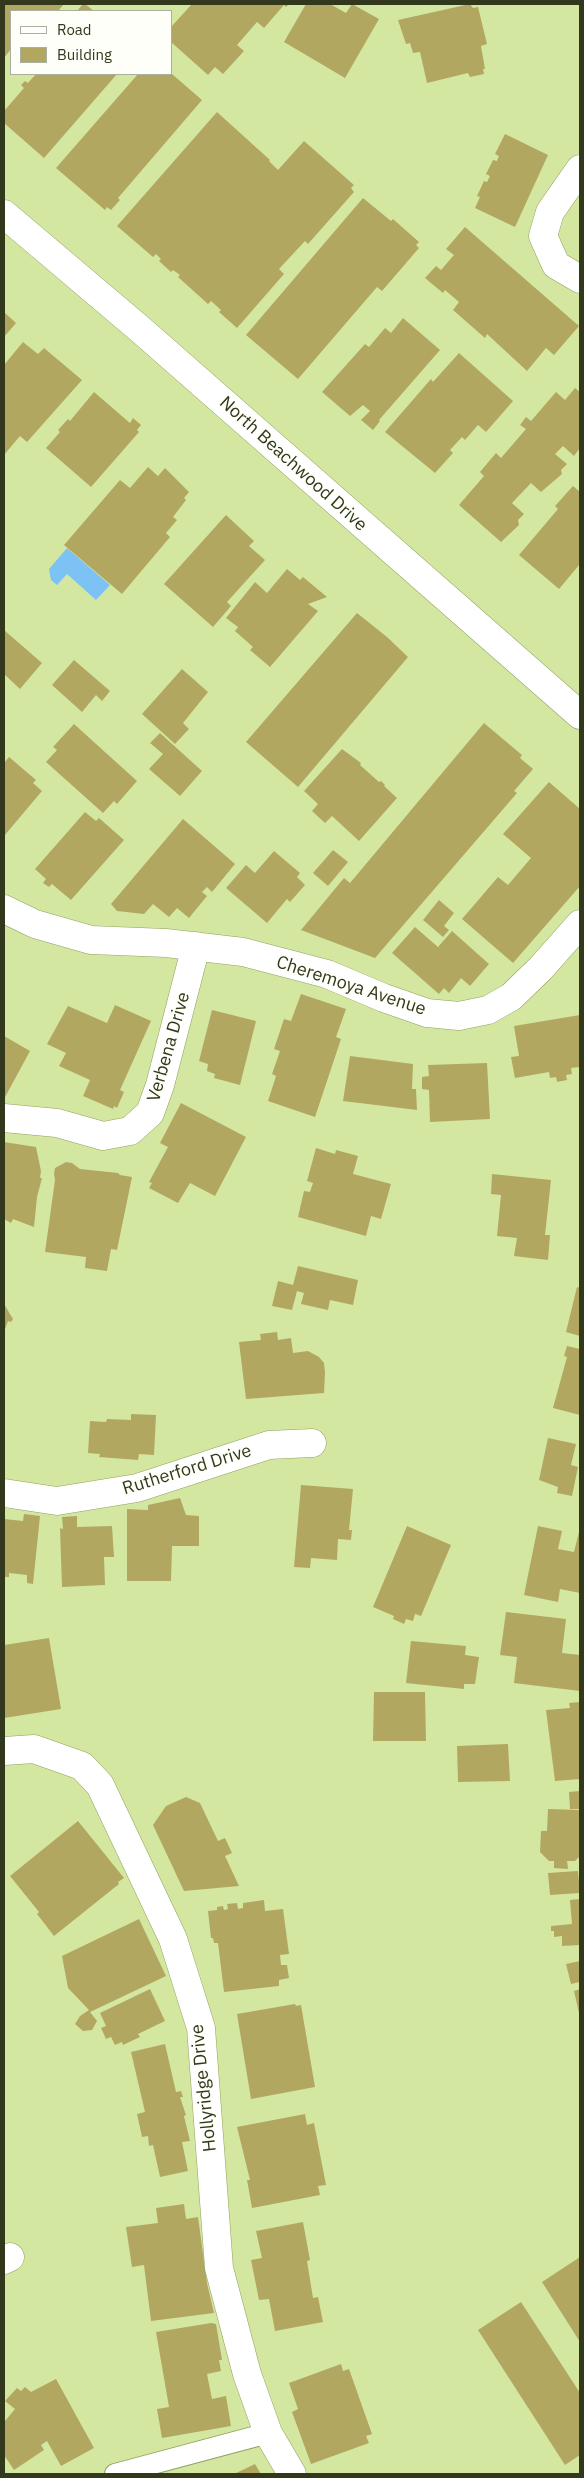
<!DOCTYPE html>
<html>
<head>
<meta charset="utf-8">
<style>
  body { margin:0 }
  #map { position:relative; width:584px; height:2478px; overflow:hidden; background:#d4e7a1; font-family:"IBM Plex Sans",sans-serif }
  canvas { display:block }
  .frame { position:absolute; inset:0; border:5px solid #31381c; pointer-events:none }
  .legend { position:absolute; left:10px; top:10px; width:162px; height:65px; box-sizing:border-box; background:#fdfff8; border:1px solid #abafa0; margin:0; padding:6px 9px; list-style:none; font-size:15px; color:#31381c }
  .legend li { display:flex; align-items:center; gap:10px; height:25px }
  .legend b { width:25px; border:1px solid #abafa0 }
</style>
</head>
<body>
<div id="map">
<canvas width="584" height="2478"></canvas>
<div class="frame"></div>
<ul class="legend">
<li><b style="height:6px;background:#fff"></b>Road</li>
<li><b style="height:14px;background:#b2a760"></b>Building</li>
</ul>
</div>
<script>
const c = document.querySelector('canvas').getContext('2d');
c.lineJoin = 'round';
function paint(path, color) {
  c.fillStyle = color;
  c.fill(path, 'evenodd');
}
function toPath(rows) {
  const path = new Path2D();
  for (const r of rows) {
    path.moveTo(r[0], r[1]);
    for (let i = 2; i < r.length; i += 2) path.lineTo(r[i], r[i + 1]);
  }
  return path;
}
function trace(path, color, width, dash) {
  c.strokeStyle = color;
  c.lineWidth = width;
  c.lineCap = dash ? 'butt' : 'round';
  c.setLineDash(dash || []);
  c.stroke(path);
}
function write(font, color, halo, rows, align = 'center') {
  c.font = font + ' "IBM Plex Sans",sans-serif';
  c.lineWidth = 4;
  c.setLineDash([]);
  c.textBaseline = 'middle';
  c.strokeStyle = halo;
  c.fillStyle = color;
  for (const [text, x, y, turn = 0] of rows) {
    c.save();
    c.translate(x, y);
    c.rotate((+turn || 0) * Math.PI / 180);
    c.textAlign = isNaN(turn) ? turn : align;
    if (halo) c.strokeText(text, 0, 0);
    c.fillText(text, 0, 0);
    c.restore();
  }
}
const water = toPath([
  [67,548,110,585,96,600,67,574,57,585,51,580,49,569]
]);
const building = toPath([
  [4,4,64,4,58,11,11,11,11,49,4,58],
  [83,4,85,4,94,11,77,11],
  [192,4,289,4,286,7,284,5,264,28,257,22,237,45,244,51,223,74,215,67,208,75,171,42,171,27],
  [306,4,330,4,346,13,352,4,379,19,345,78,284,42],
  [470,4,473,8,478,7,487,44,481,46,485,69,483,69,484,74,470,77,468,73,427,83,420,52,413,53,410,43,406,44,398,20],
  [36,74,117,74,44,158,4,123,4,111,24,88,21,85,25,81,28,83],
  [138,74,172,74,202,100,118,198,120,200,111,210,107,207,105,210,56,168],
  [217,112,270,160,269,161,278,170,304,141,354,185,351,188,354,192,308,244,305,241,279,269,284,274,237,328,219,312,221,310,211,301,208,304,178,277,180,275,173,270,171,272,159,261,161,259,156,254,153,257,117,226],
  [505,134,548,155,515,227,475,208,480,197,477,196,484,181,487,182,490,176,486,174,493,160,497,161,499,156,495,154],
  [363,198,391,221,393,219,419,242,416,245,419,248,382,291,377,287,298,379,246,335],
  [465,227,579,326,554,355,546,348,527,371,487,334,485,338,453,310,459,302,445,290,443,293,425,278,436,266,441,270,454,255,446,249],
  [4,312,16,323,4,337],
  [403,318,440,350,379,420,380,421,373,430,361,420,370,411,363,405,350,416,322,392,365,344,369,347,385,328,391,333],
  [23,342,38,354,44,348,82,380,27,442,20,436,4,455,4,365],
  [459,353,513,401,486,432,478,425,465,440,462,437,450,450,453,453,435,473,385,432,431,379,433,382],
  [575,388,580,392,580,448,574,456,563,446,555,454,567,464,561,470,562,474,541,492,531,483,512,503,524,514,518,520,519,525,501,542,459,505,484,476,480,472,496,453,501,458,526,429,520,425,526,417,531,421,556,392,565,400],
  [94,392,130,423,133,418,141,425,137,430,139,432,91,487,46,448,60,432,58,430,68,419,70,421],
  [148,467,158,476,165,468,189,492,184,498,186,500,173,517,177,520,166,533,170,537,122,594,64,545,120,480,130,488],
  [573,486,580,492,580,564,559,589,519,555,558,509,555,506],
  [226,515,254,541,249,546,265,560,227,602,231,606,213,627,164,584],
  [287,569,300,580,303,577,327,597,308,604,318,611,270,667,250,650,253,647,235,631,238,627,226,618,255,582,267,593],
  [357,613,387,637,408,657,298,787,246,742],
  [4,630,42,663,20,689,4,674],
  [74,660,110,691,102,701,96,695,82,712,52,685],
  [182,669,208,692,183,723,189,729,175,744,142,714],
  [484,723,522,755,520,758,533,769,514,791,517,793,375,958,301,930,344,878,350,883],
  [74,724,137,781,117,804,114,801,103,813,46,762,57,750,53,747],
  [160,733,202,771,180,796,149,769,163,754,150,743],
  [342,749,361,763,360,765,379,782,381,781,385,785,384,786,397,798,359,841,332,816,325,823,312,811,318,804,304,791],
  [9,757,36,780,33,783,42,791,4,836,4,763],
  [549,782,580,809,580,886,513,963,462,919,498,877,508,885,531,858,503,834],
  [85,812,96,821,99,818,124,840,71,900,52,884,49,887,43,883,46,879,35,869],
  [183,819,235,864,212,892,207,887,202,892,207,896,189,918,177,908,169,917,153,904,144,914,117,911,111,904],
  [333,850,348,862,328,886,313,873],
  [274,851,300,873,297,877,305,885,290,902,287,899,267,923,226,888,246,865,255,873],
  [439,900,454,913,444,926,449,930,443,937,423,920],
  [415,927,438,947,452,931,489,964,470,986,461,978,449,993,444,988,439,994,392,953],
  [301,994,346,1009,336,1037,341,1039,315,1117,268,1101,276,1076,272,1074,280,1051,274,1049,284,1019,291,1021],
  [115,1005,151,1021,120,1090,124,1092,117,1108,114,1106,113,1109,83,1096,90,1080,59,1066,66,1053,47,1044,68,1006,107,1023],
  [212,1010,256,1021,240,1085,214,1078,215,1074,207,1071,208,1064,199,1061],
  [580,1015,580,1067,571,1068,572,1074,566,1075,567,1080,557,1082,556,1077,550,1078,549,1072,515,1078,511,1057,519,1056,514,1026],
  [4,1036,30,1051,4,1099],
  [350,1056,413,1064,412,1089,416,1089,417,1110,343,1101],
  [487,1063,490,1119,430,1122,429,1090,422,1089,422,1077,429,1076,428,1065],
  [181,1103,246,1137,215,1196,190,1183,178,1203,149,1188,152,1183,149,1182,168,1147,160,1143],
  [4,1142,36,1147,41,1171,40,1178,42,1178,37,1197,34,1227,13,1219,11,1223,4,1219],
  [316,1148,335,1154,336,1150,358,1156,353,1174,391,1184,381,1219,371,1216,366,1236,298,1217,304,1191,310,1192,313,1183,307,1181],
  [66,1162,72,1163,80,1169,118,1173,120,1175,132,1177,117,1250,111,1249,107,1271,85,1268,86,1257,45,1252,55,1180,54,1174,55,1168],
  [492,1174,551,1180,545,1235,550,1235,548,1260,514,1256,517,1238,497,1236,501,1195,491,1194],
  [298,1266,358,1280,353,1305,330,1300,328,1310,301,1304,304,1293,297,1291,292,1310,272,1306,278,1281,293,1285],
  [577,1287,580,1288,580,1336,566,1332],
  [4,1304,13,1319,11,1322,8,1321,4,1332],
  [277,1332,278,1340,291,1338,293,1353,308,1351,319,1357,324,1363,325,1373,324,1393,246,1399,239,1342,261,1340,260,1334],
  [567,1346,580,1349,580,1415,553,1408,567,1357,564,1356],
  [131,1414,156,1415,154,1455,139,1454,138,1460,99,1457,100,1454,88,1453,90,1421,106,1422,107,1419,131,1420],
  [548,1438,576,1444,571,1465,578,1467,572,1496,557,1493,558,1487,539,1480],
  [301,1485,353,1489,349,1530,352,1530,351,1540,338,1539,337,1560,311,1558,310,1568,294,1567],
  [180,1498,186,1515,199,1516,199,1546,172,1546,171,1581,127,1581,127,1509,148,1510,148,1505],
  [24,1514,40,1516,33,1584,27,1583,27,1575,9,1573,9,1577,4,1577,4,1519,23,1521],
  [77,1516,77,1527,112,1526,114,1557,104,1557,105,1585,62,1587,60,1528,63,1529,62,1517],
  [407,1526,451,1545,421,1616,415,1614,413,1621,406,1619,404,1624,393,1619,394,1616,373,1607],
  [538,1526,562,1531,558,1549,574,1552,580,1528,580,1593,560,1589,558,1602,524,1595],
  [506,1612,566,1619,562,1653,580,1655,580,1691,514,1683,517,1657,500,1655],
  [49,1638,61,1709,4,1718,4,1645],
  [411,1641,466,1646,465,1655,479,1657,475,1684,464,1684,464,1689,406,1683],
  [374,1692,425,1692,426,1741,373,1741],
  [580,1702,580,1779,555,1781,546,1710,570,1708,569,1703],
  [508,1744,510,1781,458,1782,457,1746],
  [580,1791,580,1809,570,1809,569,1792],
  [186,1797,200,1803,218,1841,225,1838,232,1853,225,1856,239,1886,184,1891,153,1825,166,1806],
  [548,1809,580,1810,579,1857,575,1861,567,1861,568,1869,554,1868,554,1861,549,1861,540,1852,541,1831,547,1831],
  [78,1821,124,1878,118,1882,119,1884,54,1936,37,1914,39,1912,10,1876],
  [578,1871,580,1893,550,1895,548,1873],
  [580,1899,580,1945,562,1946,562,1936,554,1937,554,1931,551,1931,551,1926,572,1924,570,1900],
  [264,1900,265,1911,283,1909,289,1954,280,1955,281,1965,287,1965,289,1978,279,1980,279,1986,224,1992,218,1943,214,1943,213,1938,211,1938,208,1911,217,1910,217,1907,223,1906,224,1910,228,1909,227,1904,237,1903,238,1909,243,1908,243,1903],
  [139,1919,166,1976,90,2012,97,2021,92,2030,83,2031,75,2024,80,2016,89,2010,68,1988,62,1956],
  [580,1961,580,1982,571,1984,566,1964],
  [150,1989,165,2021,138,2034,140,2037,123,2045,122,2042,115,2045,111,2037,106,2039,101,2028,106,2026,100,2013],
  [580,1989,580,2013,579,2013,574,1991],
  [295,2004,296,2006,301,2005,315,2087,251,2099,237,2014],
  [165,2044,176,2092,181,2091,183,2097,180,2097,186,2115,184,2116,190,2141,182,2142,188,2171,160,2177,153,2145,149,2146,148,2136,142,2137,137,2114,145,2112,131,2052],
  [305,2114,307,2125,314,2123,326,2185,318,2186,320,2195,252,2208,247,2180,250,2180,237,2127],
  [184,2204,186,2219,198,2217,207,2283,214,2313,151,2321,144,2265,132,2267,126,2227,158,2223,156,2208],
  [303,2222,310,2260,307,2261,313,2298,318,2297,323,2322,275,2331,269,2299,259,2300,251,2260,262,2258,256,2231],
  [580,2257,580,2342,542,2282],
  [521,2302,580,2393,580,2455,565,2465,478,2330],
  [211,2323,216,2324,222,2360,219,2360,221,2371,207,2374,212,2399,226,2396,231,2426,162,2438,157,2409,169,2407,156,2332],
  [341,2364,343,2371,349,2369,372,2434,366,2436,369,2443,311,2464,292,2412,298,2409,289,2383],
  [56,2379,94,2448,61,2466,47,2441,41,2445,44,2450,14,2470,4,2455,4,2420,5,2421,15,2409,5,2401,17,2388,21,2391,25,2387,31,2392],
  [255,2464,261,2474,234,2474]
]);
const service = toPath([
  [115,2474,268,2433]
]);
const minor = toPath([
  [580,169,550,212,543,236,556,265,580,279],
  [4,909,35,924,91,940,166,943,243,952,327,974,384,998,427,1013,459,1016,488,1010,511,997,541,968,580,924],
  [4,1118,57,1123,103,1136,130,1131,150,1113,160,1085,196,946],
  [4,1493,57,1501,137,1488,269,1445,312,1443],
  [4,1751,34,1749,82,1766,100,1785,173,1939,201,2028,219,2268,247,2374,268,2433,292,2474],
  [4,2260,10,2257]
]);
const tertiary = toPath([
  [4,214,141,330,580,715]
]);
const streetNames = [
  ["North Beachwood Drive",293,464,42],
  ["Cheremoya Avenue",351,986,18],
  ["Verbena Drive",169,1047,-74],
  ["Rutherford Drive",187,1470,-17],
  ["Hollyridge Drive",204,2088,-96]
];
paint(water, '#7dc2f4');
paint(building, '#b2a760');
trace(service, '#8fa15e', 22);
trace(minor, '#8fa15e', 29);
trace(tertiary, '#8fa15e', 29);
trace(service, '#fff', 20);
trace(minor, '#fff', 28);
trace(tertiary, '#fff', 28);
write('18px', '#31381c', '#fdfff8', streetNames);
</script>
</body>
</html>
